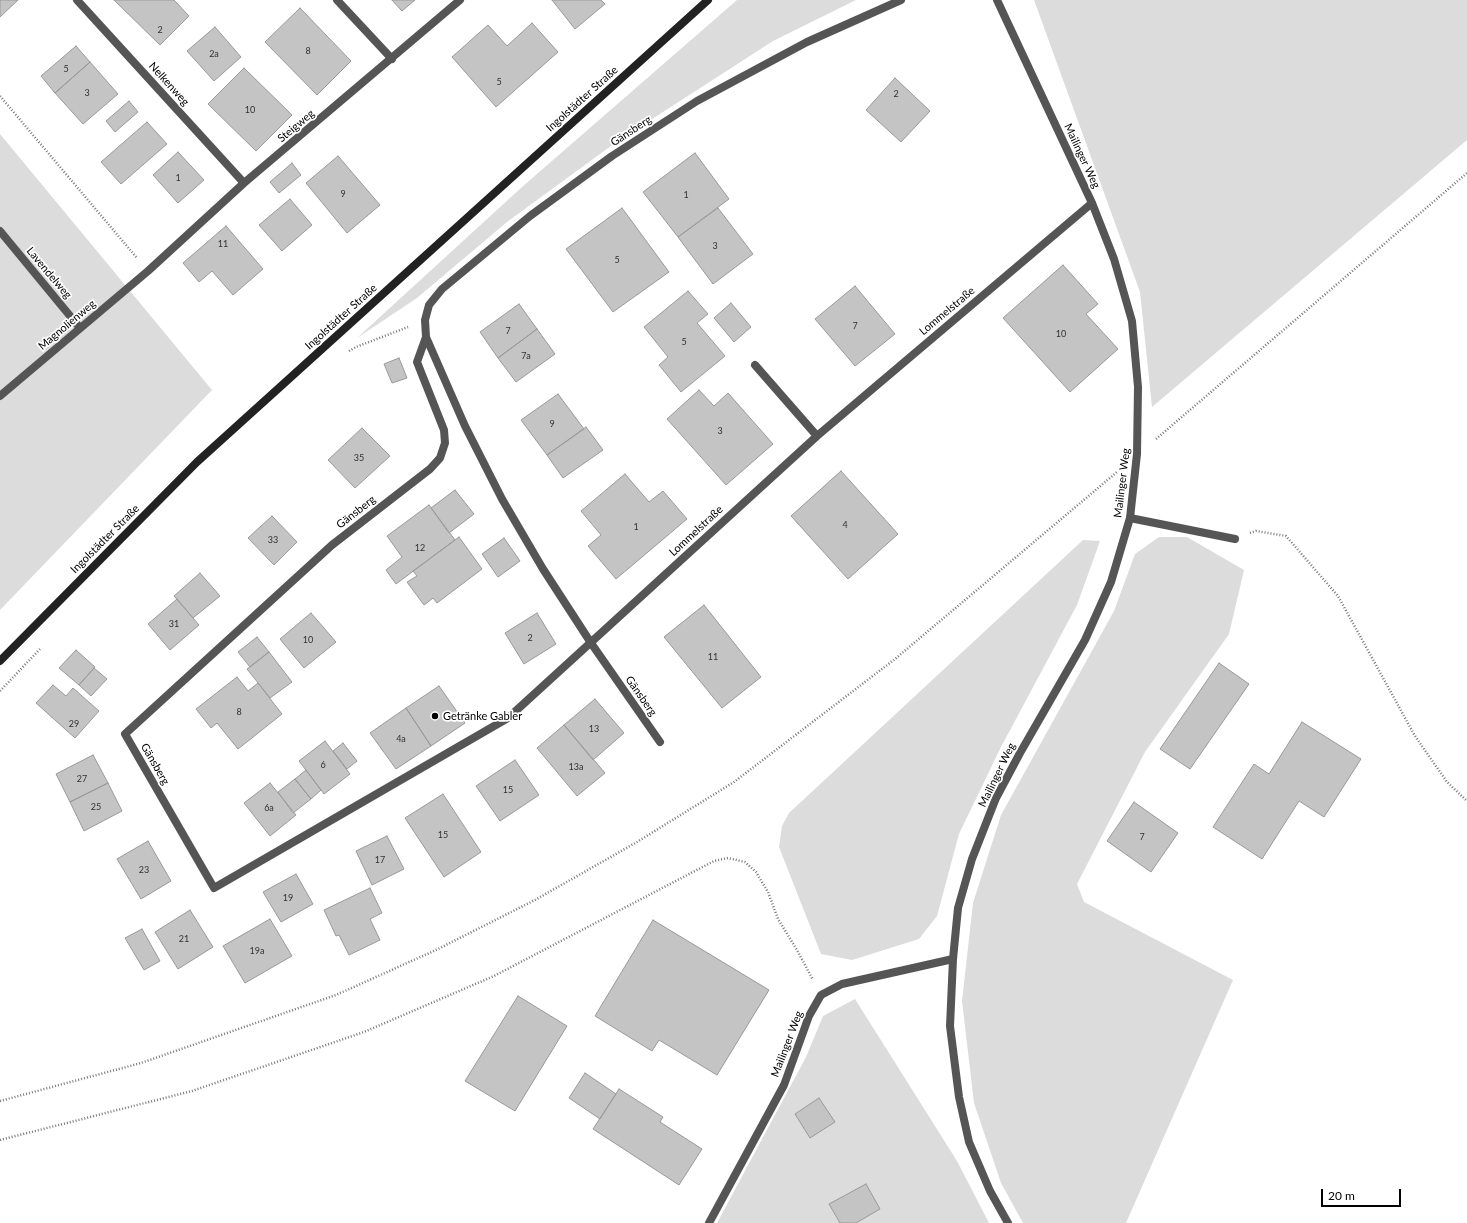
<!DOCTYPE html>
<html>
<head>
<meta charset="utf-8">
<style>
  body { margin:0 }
  #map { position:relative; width:1467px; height:1223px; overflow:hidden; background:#fff; font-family:Lato,sans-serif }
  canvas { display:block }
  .scale { position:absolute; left:1321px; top:1189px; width:80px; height:18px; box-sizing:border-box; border:2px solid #000; border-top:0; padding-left:5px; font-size:12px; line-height:14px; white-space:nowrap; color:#000; -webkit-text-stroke:3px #fff; paint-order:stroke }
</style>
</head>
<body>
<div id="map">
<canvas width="1467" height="1223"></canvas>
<div class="scale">20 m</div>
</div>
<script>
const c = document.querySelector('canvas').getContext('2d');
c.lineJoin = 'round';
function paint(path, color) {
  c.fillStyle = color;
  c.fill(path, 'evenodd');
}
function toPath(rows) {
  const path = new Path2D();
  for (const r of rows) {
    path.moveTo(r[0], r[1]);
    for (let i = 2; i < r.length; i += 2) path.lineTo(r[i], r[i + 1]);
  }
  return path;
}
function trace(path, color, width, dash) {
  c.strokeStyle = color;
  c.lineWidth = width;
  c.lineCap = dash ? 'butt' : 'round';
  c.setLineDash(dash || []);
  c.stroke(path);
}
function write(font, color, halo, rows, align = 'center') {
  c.font = font + ' Lato,sans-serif';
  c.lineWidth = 3.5;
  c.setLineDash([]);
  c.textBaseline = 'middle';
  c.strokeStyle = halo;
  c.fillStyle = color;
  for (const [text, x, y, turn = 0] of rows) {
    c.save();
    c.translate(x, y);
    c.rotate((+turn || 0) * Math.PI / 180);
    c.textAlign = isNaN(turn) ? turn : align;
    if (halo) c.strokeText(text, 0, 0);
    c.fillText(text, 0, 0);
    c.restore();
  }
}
const green = toPath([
  [737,0,856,0,773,41,615,143,507,222,417,298,357,338,522,187],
  [1034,0,1467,0,1467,140,1152,407,1140,292],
  [0,134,212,390,0,610],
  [1159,537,1187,537,1244,570,1229,634,1145,752,1077,884,1084,902,1233,980,1126,1223,1023,1223,1001,1183,974,1103,962,1001,973,903,1001,815,1114,611,1135,554],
  [1083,540,1100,541,1077,605,1001,747,959,834,937,916,919,939,852,960,821,954,779,847,782,826,789,813],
  [855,999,957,1161,989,1223,717,1223,806,1057,823,1016]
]);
const building = toPath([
  [0,0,18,0,0,17,0,0],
  [114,0,174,0,189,16,160,45,114,0],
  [392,0,415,0,402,11,392,0],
  [552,0,601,0,605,4,575,29,552,0],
  [300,8,351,61,317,95,265,42,300,8],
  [532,23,558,52,496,107,452,57,488,25,507,46,532,23],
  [215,27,241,57,214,81,187,51,215,27],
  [76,46,90,62,55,93,41,76,76,46],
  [90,62,118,94,83,124,55,93,90,62],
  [244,68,292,115,256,151,208,104,244,68],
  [895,78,930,111,901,142,866,110,895,78],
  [129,101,138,112,115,132,106,121,129,101],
  [147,122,167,144,121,184,101,162,147,122],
  [178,152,204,180,178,203,153,175,178,152],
  [695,153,729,199,678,237,643,192,695,153],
  [338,156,380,205,347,233,306,183,338,156],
  [292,163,301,175,279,193,270,182,292,163],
  [290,199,312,225,282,251,259,225,290,199],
  [622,208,669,272,613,312,566,249,622,208],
  [718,208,753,254,713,284,678,237,718,208],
  [226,226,263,269,233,295,212,271,199,282,183,263,226,226],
  [1063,265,1098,304,1086,314,1118,349,1070,392,1003,318,1063,265],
  [855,286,895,334,855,366,815,319,855,286],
  [688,291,708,314,697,323,725,356,681,392,659,365,668,357,644,327,688,291],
  [731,303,751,327,734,342,714,318,731,303],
  [519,304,537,329,498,358,480,332,519,304],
  [537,329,555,354,516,382,498,358,537,329],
  [399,358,407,378,392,383,384,364,399,358],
  [699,390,714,406,728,393,773,444,726,485,667,419,699,390],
  [558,394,584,429,547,455,521,420,558,394],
  [586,427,603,450,563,478,547,455,586,427],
  [362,428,390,456,355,488,328,460,362,428],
  [841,471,898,534,848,579,791,516,841,471],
  [625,474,649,502,663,491,687,519,616,579,588,546,601,535,581,511,625,474],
  [455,490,474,514,449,533,431,508,455,490],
  [429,505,455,540,396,584,386,570,402,557,387,536,429,505],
  [272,516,297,542,274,565,248,538,272,516],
  [459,537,482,569,437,603,433,598,424,605,407,582,417,576,413,571,459,537],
  [504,538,520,561,498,577,482,554,504,538],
  [200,573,220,596,193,618,174,596,200,573],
  [177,599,199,625,170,650,148,624,177,599],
  [704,605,761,677,722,708,664,637,704,605],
  [311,613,336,642,304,668,280,639,311,613],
  [537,613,556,644,524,664,505,633,537,613],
  [257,637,269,652,250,667,238,652,257,637],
  [76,650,95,667,79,685,59,668,76,650],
  [269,652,292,682,270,698,247,669,269,652],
  [1219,663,1249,684,1190,769,1160,749,1219,663],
  [94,668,107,679,91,696,79,685,94,668],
  [237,677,248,691,258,683,282,714,238,749,217,723,211,728,196,709,237,677],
  [53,685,66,696,73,688,99,711,75,738,36,703,53,685],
  [439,686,465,723,431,746,406,708,439,686],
  [595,699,624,733,593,760,564,725,595,699],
  [406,708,431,746,396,769,370,733,406,708],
  [1302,722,1361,759,1324,817,1299,801,1262,859,1213,827,1254,764,1269,774,1302,722],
  [564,725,605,773,577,796,537,748,564,725],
  [325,741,350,774,324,794,299,761,325,741],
  [343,743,357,761,347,769,333,751,343,743],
  [93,755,108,783,70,802,56,774,93,755],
  [515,760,539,795,500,821,476,786,515,760],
  [306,770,321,790,311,799,295,779,306,770],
  [295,779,311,799,293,813,278,792,295,779],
  [108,783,122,811,84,831,70,802,108,783],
  [270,783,296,815,270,836,244,803,270,783],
  [443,794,481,852,444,877,405,818,443,794],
  [1134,802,1178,833,1151,872,1107,841,1134,802],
  [387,836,404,869,372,885,356,851,387,836],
  [148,841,171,881,141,899,117,859,148,841],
  [296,874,313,904,281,922,263,892,296,874],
  [370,888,382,913,370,919,380,940,349,955,339,935,336,936,324,910,370,888],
  [190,910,213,947,178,969,155,932,190,910],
  [270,919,292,956,245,983,223,946,270,919],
  [653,920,769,990,717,1075,659,1040,652,1051,595,1016,653,920],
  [142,929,160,961,144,970,125,938,142,929],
  [518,996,567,1026,515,1111,465,1081,518,996],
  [585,1073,616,1094,600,1119,569,1098,585,1073],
  [619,1089,663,1117,660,1122,702,1149,679,1185,593,1129,619,1089],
  [819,1098,835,1122,810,1138,795,1114,819,1098],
  [866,1184,880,1209,856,1223,840,1223,829,1204,866,1184]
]);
const path = toPath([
  [0,96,137,258],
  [349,351,356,347,408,327],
  [1156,439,1467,173],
  [1250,533,1256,531,1286,536,1338,596,1415,736,1447,782,1467,801],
  [0,691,40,649],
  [0,1101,141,1063,336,995,436,950,535,900,637,842,734,782,895,659,1117,472],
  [0,1140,192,1091,364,1032,494,976,714,861,728,858,745,862,756,872,768,892,778,919,797,950,813,980]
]);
const lane = toPath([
  [1130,518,1235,539]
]);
const street = toPath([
  [77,0,244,183],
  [337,0,392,59],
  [997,0,1092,203,1114,259,1132,321,1138,387,1137,454,1130,518,1111,582,1085,640,1020,753,996,798,972,859,958,908,953,959,950,1026,959,1097,969,1142,990,1191,1008,1223],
  [0,231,80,328],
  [426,337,417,362,444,430,445,443,440,458,430,469,332,545,125,734,214,888,508,718,817,436,1092,203],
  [755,365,817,436],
  [0,396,148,271,244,183,460,0],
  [660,742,591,643,543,569,502,499,465,426,426,337,425,320,429,305,442,289,530,216,612,156,697,101,807,42,901,0],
  [709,1223,784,1085,809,1016,821,995,842,984,953,959]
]);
const secondary = toPath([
  [0,661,197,462,708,0]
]);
const markers = [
  [435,716,4,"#000"]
];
const numberNames = [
  ["2",160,30],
  ["8",308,51],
  ["2a",214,54],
  ["5",66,69],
  ["5",499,82],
  ["3",87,93],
  ["2",896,94],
  ["10",250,110],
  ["1",178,178],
  ["9",343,194],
  ["1",686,195],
  ["11",223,244],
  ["3",715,246],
  ["5",617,260],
  ["7",855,326],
  ["7",508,331],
  ["10",1061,334],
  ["5",684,342],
  ["7a",526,356],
  ["9",552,424],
  ["3",720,431],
  ["35",359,458],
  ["4",845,525],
  ["1",636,527],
  ["33",273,540],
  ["12",420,548],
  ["31",174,624],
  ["2",530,638],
  ["10",308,640],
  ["11",713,657],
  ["8",239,712],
  ["29",74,724],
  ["13",594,729],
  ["4a",401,739],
  ["6",323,765],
  ["13a",576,767],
  ["27",82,779],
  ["15",508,790],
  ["25",96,807],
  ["6a",269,808],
  ["15",443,835],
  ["7",1142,837],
  ["17",380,860],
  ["23",144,870],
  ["19",288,898],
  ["21",184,939],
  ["19a",257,951]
];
const streetNames = [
  ["Nelkenweg",169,84,48],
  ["Ingolstädter Straße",582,99,-42],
  ["Steigweg",296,126,-40],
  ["Gänsberg",631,131,-33],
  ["Mailinger Weg",1082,156,65],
  ["Lavendelweg",49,273,50],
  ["Lommelstraße",947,311,-40],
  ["Ingolstädter Straße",341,317,-42],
  ["Magnolienweg",67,325,-40],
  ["Mailinger Weg",1122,483,-83],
  ["Gänsberg",356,512,-38],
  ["Lommelstraße",696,531,-43],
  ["Ingolstädter Straße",105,539,-45],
  ["Gänsberg",641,696,55],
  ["Gänsberg",155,764,60],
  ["Mailinger Weg",997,775,-64],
  ["Mailinger Weg",787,1044,-69]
];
const poiNames = [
  ["Getränke Gabler",443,716]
];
paint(green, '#dcdcdc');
paint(building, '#c4c4c4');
trace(building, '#999', 1);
trace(path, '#777', 2.5, [1, 2]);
trace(lane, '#555', 8);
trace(street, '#555', 8);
trace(secondary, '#222', 8);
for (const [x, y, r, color] of markers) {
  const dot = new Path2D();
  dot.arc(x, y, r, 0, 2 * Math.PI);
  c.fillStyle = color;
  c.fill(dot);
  trace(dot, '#fff', 1.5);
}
write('9px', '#313131', null, numberNames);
write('11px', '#000', '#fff', streetNames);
write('11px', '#000', '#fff', poiNames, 'left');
</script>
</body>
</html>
